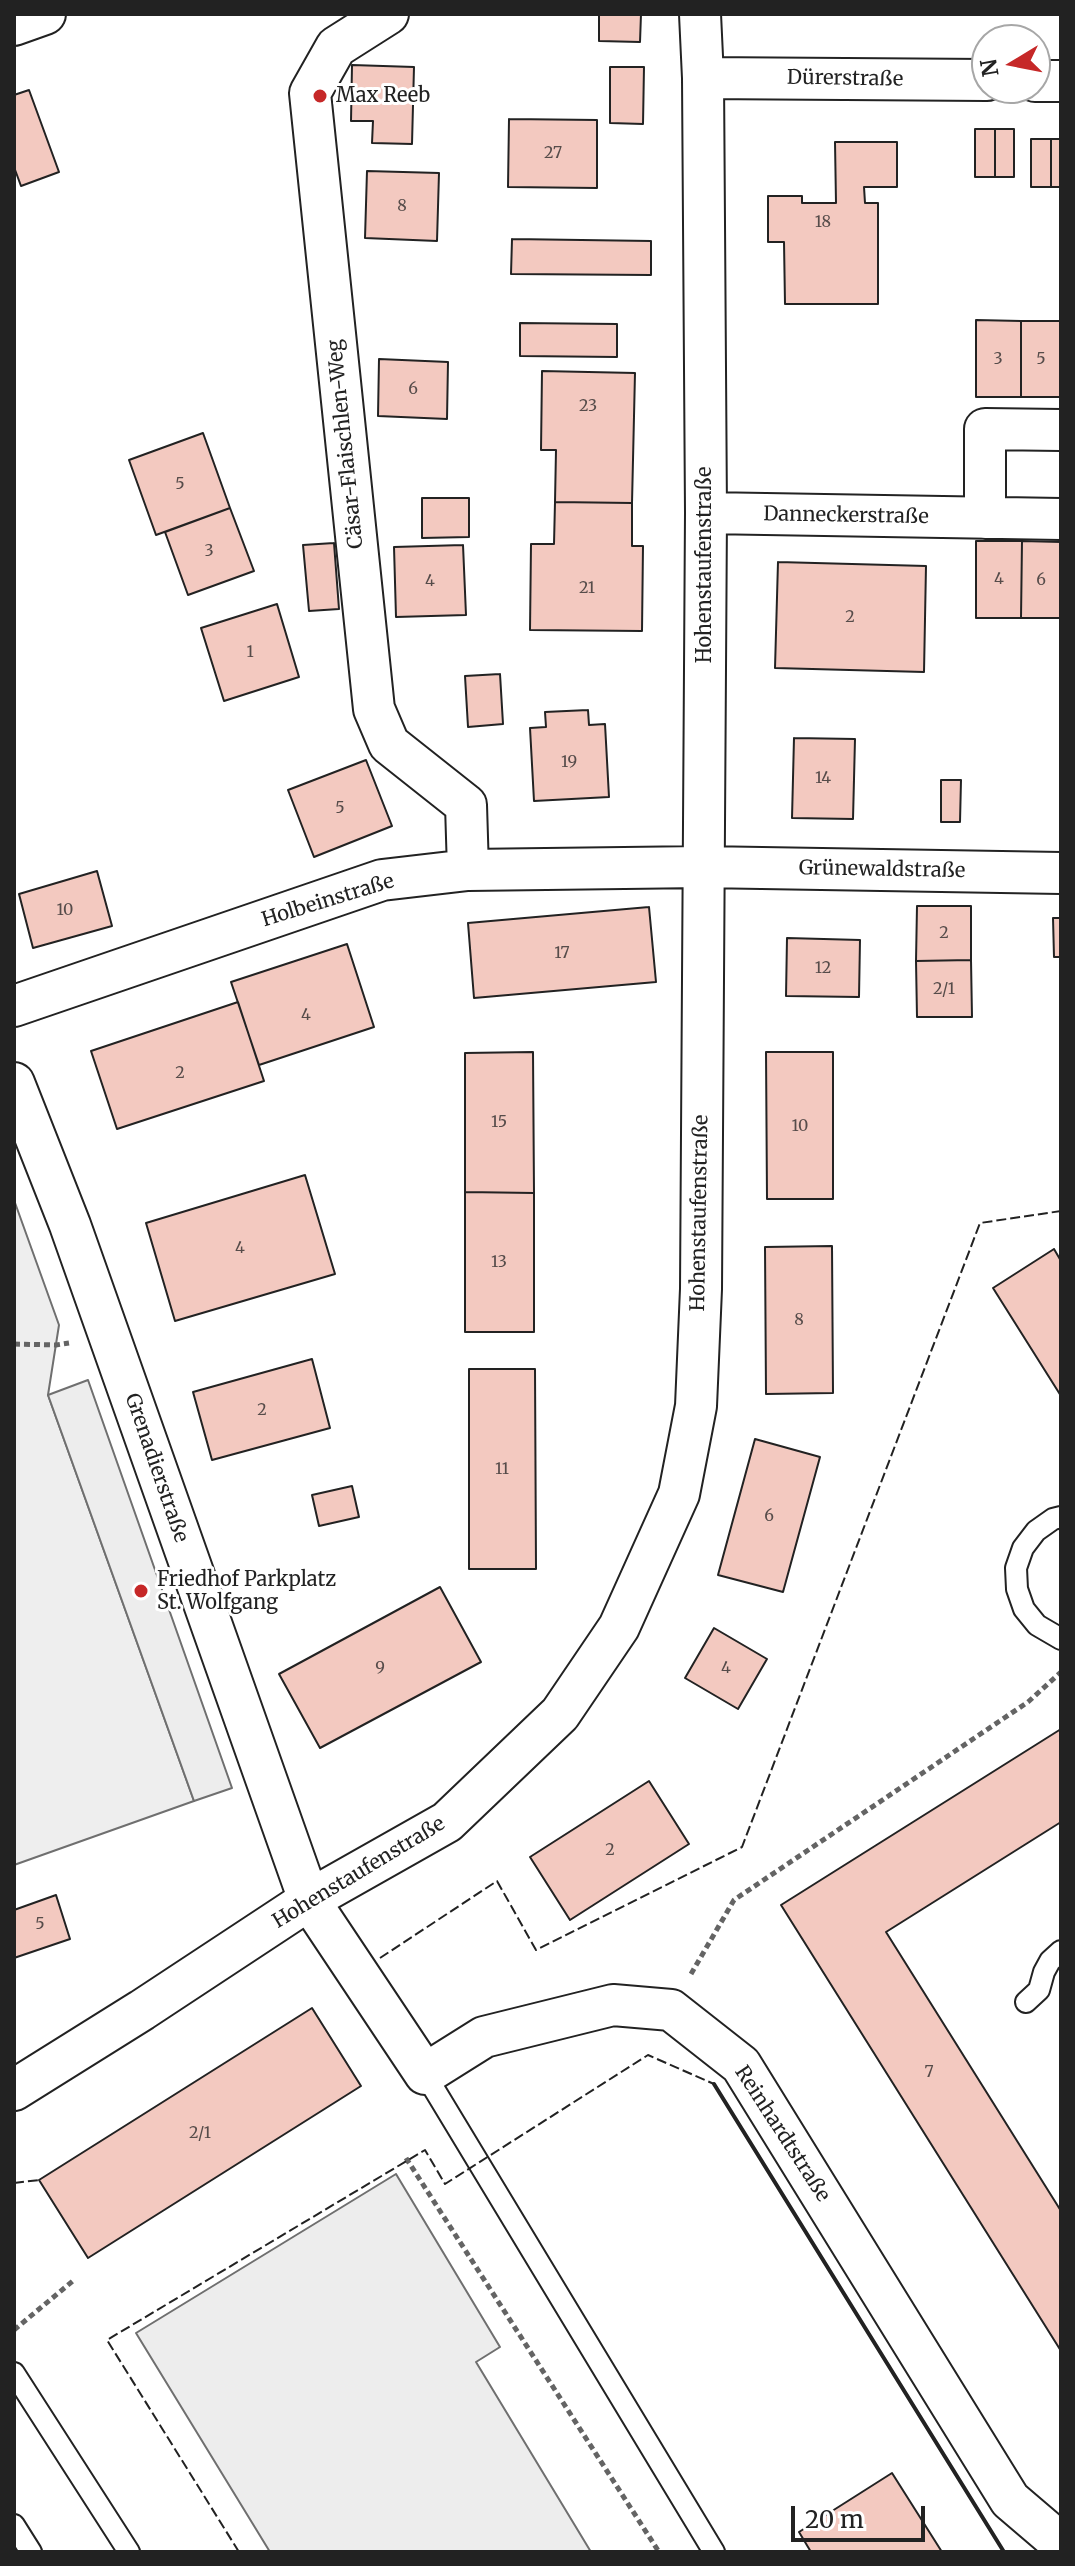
<!DOCTYPE html>
<html>
<head>
<meta charset="utf-8">
<style>
  body { margin:0 }
  #map { position:relative; width:1075px; height:2566px; overflow:hidden; background:#fff; font-family:Merriweather,serif }
  canvas { display:block }
  .frame { position:absolute; inset:0; border:16px solid #222; pointer-events:none }
  .north { position:absolute; left:971px; top:24px; width:80px; height:80px; box-sizing:border-box; background:#fff; border:2px solid #a7a7a7; border-radius:50%; rotate:260deg; font-size:22px; font-weight:700; line-height:32px; text-align:center; color:#222 }
  .north::after { content:''; display:block; margin:auto; width:28px; height:36px; background:#c62828; clip-path:polygon(50% 0,100% 100%,50% 72%,0 100%) }
  .scale { position:absolute; left:791px; top:2506px; width:134px; height:36px; box-sizing:border-box; border:4px solid #222; border-top:0; padding-left:10px; font-size:24px; line-height:28px; white-space:nowrap; color:#222; -webkit-text-stroke:6px #fff; paint-order:stroke }
</style>
</head>
<body>
<div id="map">
<canvas width="1075" height="2566"></canvas>
<div class="frame"></div>
<div class="north">N</div>
<div class="scale">20 m</div>
</div>
<script>
const c = document.querySelector('canvas').getContext('2d');
c.lineJoin = 'round';
function paint(path, color) {
  c.fillStyle = color;
  c.fill(path, 'evenodd');
}
function toPath(rows) {
  const path = new Path2D();
  for (const r of rows) {
    path.moveTo(r[0], r[1]);
    for (let i = 2; i < r.length; i += 2) path.lineTo(r[i], r[i + 1]);
  }
  return path;
}
function trace(path, color, width, dash) {
  c.strokeStyle = color;
  c.lineWidth = width;
  c.lineCap = dash ? 'butt' : 'round';
  c.setLineDash(dash || []);
  c.stroke(path);
}
function write(font, color, halo, rows, align = 'center') {
  c.font = font + ' Merriweather,serif';
  c.lineWidth = 6;
  c.setLineDash([]);
  c.textBaseline = 'middle';
  c.strokeStyle = halo;
  c.fillStyle = color;
  for (const [text, x, y, turn = 0] of rows) {
    c.save();
    c.translate(x, y);
    c.rotate((+turn || 0) * Math.PI / 180);
    c.textAlign = isNaN(turn) ? turn : align;
    if (halo) c.strokeText(text, 0, 0);
    c.fillText(text, 0, 0);
    c.restore();
  }
}
const green = toPath([
  [14,1200,59,1325,48,1395,194,1801,14,1865,14,1200]
]);
const parking = toPath([
  [88,1380,232,1788,194,1801,48,1395,88,1380],
  [396,2174,500,2347,476,2362,591,2552,270,2552,136,2333,396,2174]
]);
const building = toPath([
  [599,14,641,14,640,42,599,41,599,14],
  [352,65,414,67,412,144,372,143,373,121,351,121,352,65],
  [610,67,644,67,643,124,610,123,610,67],
  [29,90,59,172,21,186,14,167,14,95,29,90],
  [509,119,597,120,597,188,508,187,509,119],
  [975,129,995,129,995,177,975,177,975,129],
  [995,129,1014,129,1014,177,995,177,995,129],
  [1031,139,1051,139,1051,187,1031,187,1031,139],
  [1051,139,1061,139,1061,187,1051,187,1051,139],
  [835,142,897,142,897,187,864,187,865,203,878,203,878,304,785,304,784,242,768,242,768,196,802,196,802,203,836,203,835,142],
  [367,171,439,173,437,241,365,238,367,171],
  [512,239,651,241,651,275,511,274,512,239],
  [976,320,1021,321,1021,397,976,397,976,320],
  [1021,321,1061,321,1061,397,1021,397,1021,321],
  [520,323,617,324,617,357,520,356,520,323],
  [379,359,448,362,447,419,378,416,379,359],
  [542,371,635,373,632,503,555,502,556,450,541,450,542,371],
  [203,433,230,508,156,535,129,460,203,433],
  [422,498,469,498,469,537,422,538,422,498],
  [555,502,632,503,632,546,643,546,642,631,530,630,531,544,554,544,555,502],
  [230,508,254,571,188,595,165,532,230,508],
  [976,541,1022,541,1021,618,976,618,976,541],
  [1022,541,1061,542,1061,618,1021,618,1022,541],
  [334,543,339,609,309,611,303,545,334,543],
  [463,545,466,615,396,617,394,547,463,545],
  [778,562,926,566,924,672,775,668,778,562],
  [277,604,299,677,224,701,201,628,277,604],
  [500,674,503,724,468,727,465,676,500,674],
  [588,710,589,725,605,724,609,797,534,801,530,728,546,727,545,712,588,710],
  [794,738,855,739,853,819,792,818,794,738],
  [366,760,392,826,314,857,288,790,366,760],
  [941,780,961,780,960,822,941,822,941,780],
  [97,871,112,926,33,948,19,894,97,871],
  [917,906,971,906,971,960,916,961,917,906],
  [649,907,656,982,474,998,468,923,649,907],
  [1053,918,1061,918,1061,957,1054,957,1053,918],
  [787,938,860,940,859,997,786,996,787,938],
  [347,944,374,1027,259,1065,231,982,347,944],
  [971,960,972,1017,917,1017,916,961,971,960],
  [238,1002,264,1081,117,1129,91,1051,238,1002],
  [533,1052,534,1193,465,1192,465,1053,533,1052],
  [766,1052,833,1052,833,1199,767,1199,766,1052],
  [305,1175,335,1274,175,1321,146,1223,305,1175],
  [465,1192,534,1193,534,1332,465,1332,465,1192],
  [832,1246,833,1393,766,1394,765,1247,832,1246],
  [1054,1249,1061,1261,1061,1396,993,1288,1054,1249],
  [312,1359,330,1428,212,1460,193,1392,312,1359],
  [469,1369,535,1369,536,1569,469,1569,469,1369],
  [755,1439,820,1457,783,1592,718,1575,755,1439],
  [352,1486,359,1517,319,1526,312,1495,352,1486],
  [440,1587,481,1662,320,1748,279,1674,440,1587],
  [714,1628,767,1659,738,1709,685,1678,714,1628],
  [1061,1729,1061,1822,886,1932,1061,2211,1061,2351,781,1905,1061,1729],
  [649,1781,689,1844,570,1920,530,1857,649,1781],
  [56,1895,70,1939,14,1958,14,1910,56,1895],
  [312,2008,361,2086,88,2258,39,2180,312,2008],
  [892,2473,942,2552,811,2552,799,2532,892,2473]
]);
const path = toPath([
  [14,1344,56,1345,69,1343],
  [691,1974,734,1900,1028,1702,1061,1672],
  [406,2158,659,2552],
  [14,2330,74,2280]
]);
const service = toPath([
  [1061,1517,1053,1519,1036,1531,1023,1548,1016,1568,1017,1589,1024,1609,1037,1625,1061,1639],
  [1026,2002,1039,1990,1044,1972,1050,1961,1061,1951],
  [425,2074,714,2552],
  [14,2373,129,2552],
  [14,2525,31,2552]
]);
const minor = toPath([
  [388,14,336,47,310,93,374,709,389,744,466,805,468,870],
  [14,25,45,14],
  [703,78,987,80],
  [1035,81,1061,81],
  [706,513,1061,519],
  [985,518,985,429,1061,430],
  [14,1006,382,880,468,870,702,867,1061,873],
  [14,1083,70,1225,309,1900,425,2074,484,2037,613,2005,671,2010,741,2065,1010,2500,1051,2535,1061,2537],
  [14,2090,142,2010,309,1900,447,1822,560,1714,619,1627,679,1494,696,1406,701,1289,706,513,703,78,700,14]
]);
const fence = toPath([
  [380,1958,497,1881,536,1950,742,1847,980,1223,1061,1211],
  [14,2183,39,2180],
  [239,2552,107,2340,425,2150,445,2184,648,2055,714,2084]
]);
const wall = toPath([
  [714,2084,1004,2552]
]);
const markers = [
  [320,96,8,"#c62828"],
  [141,1591,8,"#c62828"]
];
const numberNames = [
  ["27",553,153],
  ["8",402,206],
  ["18",823,222],
  ["3",998,359],
  ["5",1041,359],
  ["6",413,389],
  ["23",588,406],
  ["5",180,484],
  ["3",209,551],
  ["4",999,579],
  ["6",1041,580],
  ["4",430,581],
  ["21",587,588],
  ["2",850,617],
  ["1",250,652],
  ["19",569,762],
  ["14",823,778],
  ["5",340,808],
  ["10",65,910],
  ["2",944,933],
  ["17",562,953],
  ["12",823,968],
  ["2/1",944,989],
  ["4",306,1015],
  ["2",180,1073],
  ["15",499,1122],
  ["10",800,1126],
  ["4",240,1248],
  ["13",499,1262],
  ["8",799,1320],
  ["2",262,1410],
  ["11",502,1469],
  ["6",769,1516],
  ["9",380,1668],
  ["4",726,1668],
  ["2",610,1850],
  ["5",40,1924],
  ["7",929,2072],
  ["2/1",200,2133]
];
const streetNames = [
  ["Dürerstraße",845,79,1],
  ["Cäsar-Flaischlen-Weg",346,444,-96],
  ["Danneckerstraße",846,516,1],
  ["Hohenstaufenstraße",705,565,-90],
  ["Grünewaldstraße",882,870,1],
  ["Holbeinstraße",328,901,-17],
  ["Hohenstaufenstraße",700,1213,-89],
  ["Grenadierstraße",156,1468,71],
  ["Hohenstaufenstraße",359,1873,-31],
  ["Reinhardtstraße",782,2134,57]
];
const poiNames = [
  ["Max Reeb",336,96],
  ["Friedhof Parkplatz",157,1580],
  ["St. Wolfgang",157,1603]
];
paint(green, '#eee');
trace(green, '#6f6f6f', 2);
paint(parking, '#ededed');
trace(parking, '#6f6f6f', 2);
paint(building, '#f3c9c0');
trace(building, '#222', 2);
trace(service, '#222', 24);
trace(minor, '#222', 44);
trace(path, '#646464', 5, [6, 4]);
trace(service, '#fff', 20);
trace(minor, '#fff', 40);
trace(fence, '#222', 2, [10, 4]);
trace(wall, '#222', 4);
for (const [x, y, r, color] of markers) {
  const dot = new Path2D();
  dot.arc(x, y, r, 0, 2 * Math.PI);
  c.fillStyle = color;
  c.fill(dot);
  trace(dot, '#fff', 3);
}
write('16px', '#564c4a', null, numberNames);
write('20px', '#222', '#fff', streetNames);
write('20px', '#222', '#fff', poiNames, 'left');
</script>
</body>
</html>
